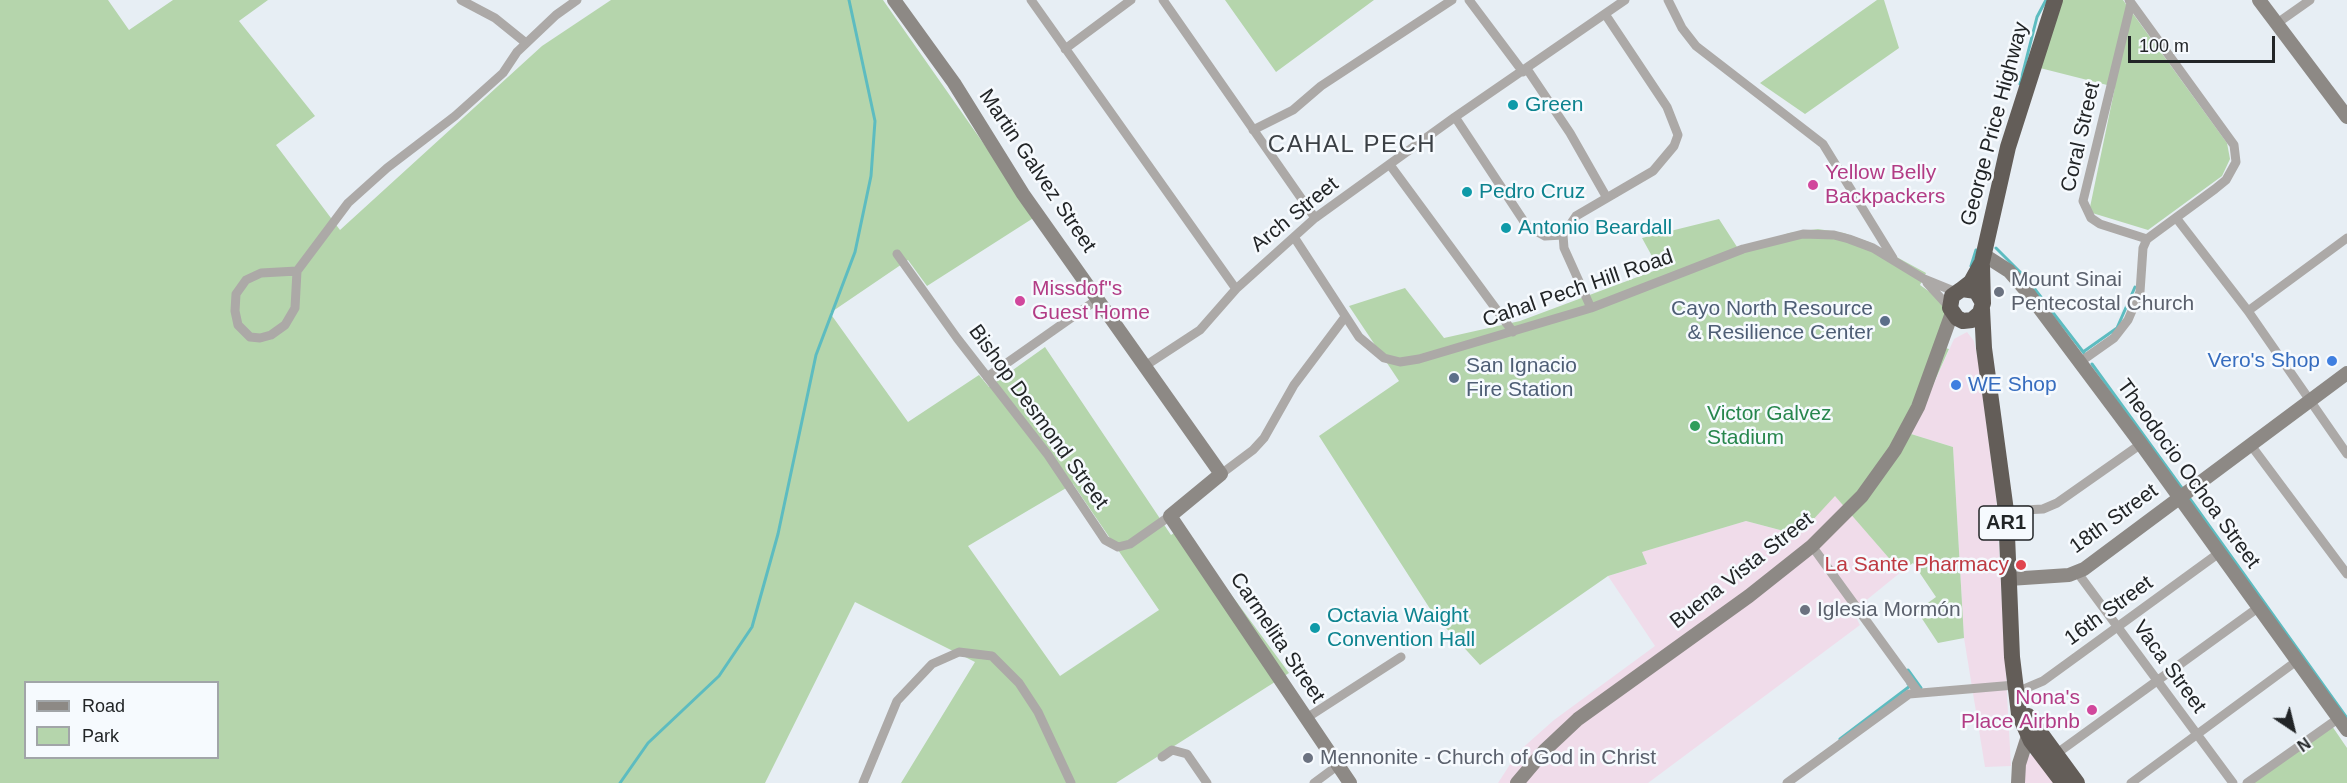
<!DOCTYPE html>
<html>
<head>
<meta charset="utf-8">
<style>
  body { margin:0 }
  #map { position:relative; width:2347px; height:783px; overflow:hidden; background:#e7eef4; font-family:Helvetica,sans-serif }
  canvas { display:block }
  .legend { position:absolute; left:24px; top:681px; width:195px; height:78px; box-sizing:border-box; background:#f6fafe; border:2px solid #a1a5a8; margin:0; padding:8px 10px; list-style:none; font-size:18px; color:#222527 }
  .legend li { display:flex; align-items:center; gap:12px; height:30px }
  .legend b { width:30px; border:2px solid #a1a5a8 }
  .north { position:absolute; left:2263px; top:699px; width:60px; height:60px; -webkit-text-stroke:4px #f6fafe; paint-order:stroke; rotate:145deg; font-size:16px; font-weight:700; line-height:24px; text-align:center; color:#222527 }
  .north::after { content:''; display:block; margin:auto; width:21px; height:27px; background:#222527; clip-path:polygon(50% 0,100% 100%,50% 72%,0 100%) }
  .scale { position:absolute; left:2128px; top:36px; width:147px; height:27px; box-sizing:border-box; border:3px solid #222527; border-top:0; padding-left:8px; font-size:18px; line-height:21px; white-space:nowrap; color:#222527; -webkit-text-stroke:4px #f6fafe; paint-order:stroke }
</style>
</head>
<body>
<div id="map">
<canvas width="2347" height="783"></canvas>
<ul class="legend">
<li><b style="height:8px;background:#8d8985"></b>Road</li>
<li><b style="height:16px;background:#b5d5ac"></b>Park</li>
</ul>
<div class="north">N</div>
<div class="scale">100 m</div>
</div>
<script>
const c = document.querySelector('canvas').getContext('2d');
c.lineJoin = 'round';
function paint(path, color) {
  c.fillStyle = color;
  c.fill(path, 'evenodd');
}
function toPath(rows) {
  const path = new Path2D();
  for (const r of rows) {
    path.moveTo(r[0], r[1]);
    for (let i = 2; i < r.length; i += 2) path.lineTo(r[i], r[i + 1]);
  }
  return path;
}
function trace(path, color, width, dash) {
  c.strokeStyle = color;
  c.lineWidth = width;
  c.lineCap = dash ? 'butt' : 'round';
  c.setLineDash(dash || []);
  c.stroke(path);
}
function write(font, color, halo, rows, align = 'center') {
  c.font = font + ' Helvetica,sans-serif';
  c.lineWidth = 5;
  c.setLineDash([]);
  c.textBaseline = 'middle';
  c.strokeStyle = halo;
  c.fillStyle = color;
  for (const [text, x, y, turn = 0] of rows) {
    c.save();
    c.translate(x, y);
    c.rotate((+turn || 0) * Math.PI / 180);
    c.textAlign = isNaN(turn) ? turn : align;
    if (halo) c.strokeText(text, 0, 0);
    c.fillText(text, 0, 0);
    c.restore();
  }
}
const commercial = toPath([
  [1967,332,1974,341,1978,360,1996,497,2011,766,1985,767,1964,638,1953,447,1911,434,1954,339],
  [1835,495,1901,572,1853,611,1860,625,1648,783,1498,783,1518,752,1554,720,1655,646,1608,576,1647,564,1641,552,1746,521,1799,535],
  [2028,755,2033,755,2056,783,2023,783,2024,759]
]);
const green = toPath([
  [0,0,108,0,129,30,173,0,268,0,239,21,315,116,276,145,340,230,542,46,611,0,883,0,1035,217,927,286,908,260,830,313,908,422,979,375,989,387,1045,347,1171,535,1182,528,1289,673,1116,783,901,783,975,662,855,602,765,783,0,783],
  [1073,484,1159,610,1060,676,968,546],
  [26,682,218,682,218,758,26,758],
  [1225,0,1374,0,1276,72],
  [1877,0,1884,0,1899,48,1805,114,1760,83],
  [2059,0,2123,0,2227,143,2230,159,2222,176,2148,230,2089,212,2115,87,2036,67],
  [1719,219,1739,250,1789,233,1818,229,1844,233,1869,242,1926,273,1920,285,1941,300,1946,314,1935,345,1949,349,1911,434,1953,447,1964,638,1938,643,1917,611,1936,597,1913,563,1901,572,1835,496,1799,535,1746,521,1642,552,1647,564,1608,576,1480,665,1434,615,1319,436,1399,381,1349,306,1405,288,1444,338,1520,321,1659,269,1642,238],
  [2332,726,2347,748,2347,783,2252,783]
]);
const stream = toPath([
  [2020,84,2037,17,2046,0],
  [1996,248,2027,279,2084,353],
  [1971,266,1976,250],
  [2083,352,2117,328,2135,287],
  [2092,364,2184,491],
  [2188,496,2347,718],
  [1908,670,1921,688],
  [1840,739,1910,686,1908,684],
  [620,783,648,743,719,676,752,627,778,534,816,355,855,252,871,176,875,121,849,0]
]);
const street = toPath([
  [461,0,495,18,526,43],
  [1031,0,1236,289],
  [1163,0,1315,218],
  [1469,0,1523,72],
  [1668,0,1682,28,1696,46,1823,144,1893,258],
  [2131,3,2083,201,2091,218,2100,224,2147,239],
  [2276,24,2310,0],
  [1065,49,1131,0],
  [1527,69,1570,133,1607,198],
  [1455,117,1527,226,1545,236,1563,235],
  [1253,130,1293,110,1321,86,1452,0],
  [1390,165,1513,332],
  [2177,219,2248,311,2347,454],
  [1294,237,1359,337,1384,358,1400,362,1419,359,1591,308,1743,249,1803,234,1834,235,1849,239,1873,248,1924,279,1956,292],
  [897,254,957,338,1048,455,1105,540,1118,547,1130,544,1170,516],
  [297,271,261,273,246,280,236,294,235,311,238,325,250,337,260,338,271,335,285,325,295,308,297,271,348,203,387,168,455,116,503,73,517,52,556,15,577,0],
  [1927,283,1950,308],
  [1591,308,1564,248,1563,235,1576,216,1653,171,1674,146,1678,135,1667,107,1605,14],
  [2248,311,2347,238],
  [2080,362,2114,338,2128,320,2140,292,2143,248,2147,239,2215,189,2226,180,2236,162,2234,145,2129,0],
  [1145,366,1200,330,1236,289,1315,218,1455,117,1625,0],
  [987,377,1098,299],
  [2250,444,2347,574],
  [1221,474,1253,450,1264,438,1294,385,1345,317],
  [2006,511,2043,509,2057,503,2141,444],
  [1812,546,1918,692],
  [2077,572,2233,783],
  [2017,692,2043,681,2219,553],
  [1305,719,1401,657],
  [2056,754,2259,607],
  [1162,757,1172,750,1187,754,1207,783],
  [863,783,897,701,932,664,959,652,992,656,1019,683,1038,712,1071,783],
  [1314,783,1337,766],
  [1787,783,1909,694,2015,685],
  [2131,783,2298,660],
  [2247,783,2339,718]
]);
const secondary = toPath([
  [894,0,954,83,1023,194,1221,474,1170,516,1350,783],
  [2259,0,2347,117],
  [1984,255,2009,271,2028,293,2141,444,2347,730],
  [2009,579,2069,575,2084,569,2347,373],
  [1517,783,1545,750,1578,719,1749,596,1812,546,1862,496,1895,450,1918,407,1952,313],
  [2018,783,2019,764,2028,736]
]);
const highway = toPath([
  [1982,266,1983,303,1980,313,1972,320,1963,321,1957,318,1950,308,1952,296,1962,289,1976,291,1983,303],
  [1962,289,1971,282,1982,262,2008,147,2055,0],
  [1982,309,1984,348,2006,511,2012,657,2019,714,2031,741,2063,783],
  [2028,716,2077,783]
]);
const markers = [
  [1513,105,6,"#0f9aa8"],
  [1813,185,6,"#d1479c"],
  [1467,192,6,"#0f9aa8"],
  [1506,228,6,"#0f9aa8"],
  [1999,292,6,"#6b7280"],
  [1020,301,6,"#d1479c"],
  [1885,321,6,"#5c6f8a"],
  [2332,361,6,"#3f7fe0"],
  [1454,378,6,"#5c6f8a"],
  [1956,385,6,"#3f7fe0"],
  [1695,426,6,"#2e9e5b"],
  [2021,565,6,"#e0444e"],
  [1805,610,6,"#6b7280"],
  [1315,628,6,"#0f9aa8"],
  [2092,710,6,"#d1479c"],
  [1308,758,6,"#6b7280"]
];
const shields = [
  [2006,523,54]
];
const shieldNames = [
  ["AR1",2006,523]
];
const cultureNames = [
  ["Green",1525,105],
  ["Pedro Cruz",1479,192],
  ["Antonio Beardall",1518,228],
  ["Octavia Waight",1327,616],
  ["Convention Hall",1327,640]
];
const streetNames = [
  ["George Price Highway",1995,124,-75],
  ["Coral Street",2081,137,-77],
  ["Martin Galvez Street",1037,171,56],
  ["Arch Street",1295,215,-39],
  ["Cahal Pech Hill Road",1578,289,-19],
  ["Bishop Desmond Street",1038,417,54],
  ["Theodocio Ochoa Street",2188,474,54],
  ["18th Street",2114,519,-36],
  ["Buena Vista Street",1742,571,-38],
  ["16th Street",2109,611,-36],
  ["Carmelita Street",1277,638,56],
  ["Vaca Street",2169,667,54]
];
const hotelNames = [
  ["Yellow Belly",1825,173],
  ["Backpackers",1825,197],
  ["Missdof\"s",1032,289],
  ["Guest Home",1032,313],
  ["Nona's",2080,698,"right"],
  ["Place Airbnb",2080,722,"right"]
];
const worshipNames = [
  ["Mount Sinai",2011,280],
  ["Pentecostal Church",2011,304],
  ["Iglesia Mormón",1817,610],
  ["Mennonite - Church of God in Christ",1320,758]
];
const serviceNames = [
  ["Cayo North Resource",1873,309],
  ["& Resilience Center",1873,333],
  ["San Ignacio",1466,366,"left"],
  ["Fire Station",1466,390,"left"]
];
const shopNames = [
  ["Vero's Shop",2320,361],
  ["WE Shop",1968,385,"left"]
];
const leisureNames = [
  ["Victor Galvez",1707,414],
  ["Stadium",1707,438]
];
const healthNames = [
  ["La Sante Pharmacy",2009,565]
];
const quarterNames = [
  ["CAHAL PECH",1352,145]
];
paint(commercial, '#f0dcea');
paint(green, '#b5d5ac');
trace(stream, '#5dbcc0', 3);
trace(street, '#aca9a7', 9);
trace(secondary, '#8d8985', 14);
trace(highway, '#635d58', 16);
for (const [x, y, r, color] of markers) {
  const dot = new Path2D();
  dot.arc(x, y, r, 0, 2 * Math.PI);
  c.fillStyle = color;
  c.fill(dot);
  trace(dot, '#f6fafe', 2);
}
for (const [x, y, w] of shields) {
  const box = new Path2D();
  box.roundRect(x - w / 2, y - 17, w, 34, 4.5);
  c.fillStyle = '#f6fafe';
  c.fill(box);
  trace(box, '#222527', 1.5);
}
write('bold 20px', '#222527', null, shieldNames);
write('21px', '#0d838f', '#f6fafe', cultureNames, 'left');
write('21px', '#222527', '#f6fafe', streetNames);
write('21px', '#b23c85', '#f6fafe', hotelNames, 'left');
write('21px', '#5b616d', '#f6fafe', worshipNames, 'left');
write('21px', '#4e5e75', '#f6fafe', serviceNames, 'right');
write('21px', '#366cbe', '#f6fafe', shopNames, 'right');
write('21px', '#27864d', '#f6fafe', leisureNames, 'left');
write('21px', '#be3a42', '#f6fafe', healthNames, 'right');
c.letterSpacing = '1.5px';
write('24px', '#3b4045', '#f6fafe', quarterNames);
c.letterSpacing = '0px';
</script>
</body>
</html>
